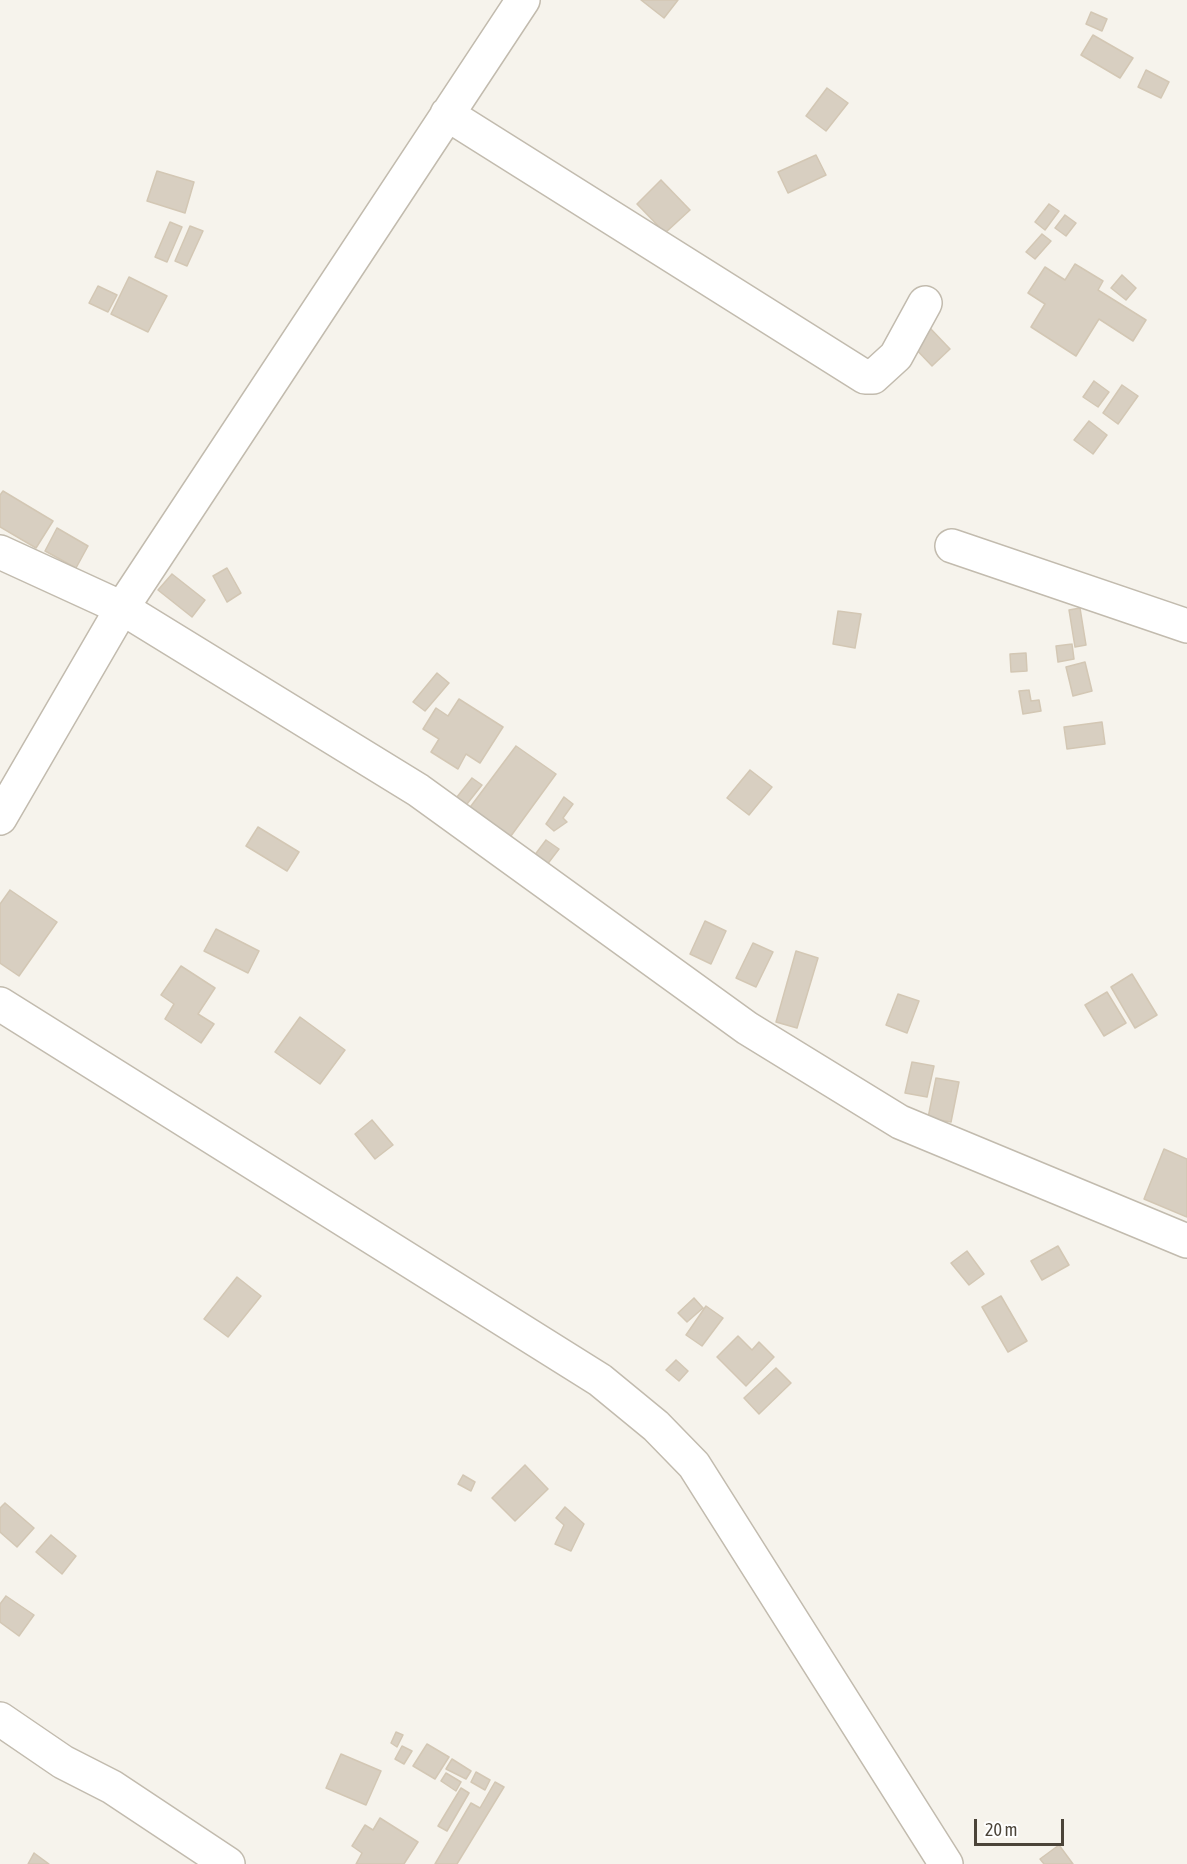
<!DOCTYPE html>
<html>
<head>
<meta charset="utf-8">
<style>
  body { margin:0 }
  #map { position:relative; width:1187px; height:1864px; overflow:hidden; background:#f6f3ec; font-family:"Asap Condensed",sans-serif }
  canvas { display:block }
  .scale { position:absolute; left:974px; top:1819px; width:90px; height:27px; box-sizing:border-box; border:3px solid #4b4439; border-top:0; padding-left:8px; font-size:18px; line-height:21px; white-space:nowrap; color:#4b4439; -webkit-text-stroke:4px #fff; paint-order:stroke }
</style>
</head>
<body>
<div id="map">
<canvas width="1187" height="1864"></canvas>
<div class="scale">20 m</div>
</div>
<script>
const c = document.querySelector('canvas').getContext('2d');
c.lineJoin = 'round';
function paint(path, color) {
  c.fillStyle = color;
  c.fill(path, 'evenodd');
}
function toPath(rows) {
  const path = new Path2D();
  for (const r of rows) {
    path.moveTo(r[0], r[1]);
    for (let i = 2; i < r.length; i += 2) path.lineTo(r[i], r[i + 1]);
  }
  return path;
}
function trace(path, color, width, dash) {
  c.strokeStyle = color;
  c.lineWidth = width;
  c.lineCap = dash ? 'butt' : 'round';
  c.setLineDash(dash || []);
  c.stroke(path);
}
const building = toPath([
  [641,0,678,0,664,18,641,0],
  [1091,12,1107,19,1102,31,1086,24,1091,12],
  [1093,35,1133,58,1120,78,1081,55,1093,35],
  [1146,70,1169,82,1161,98,1138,87,1146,70],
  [827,88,848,103,826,131,806,116,827,88],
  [816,155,826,175,788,193,778,172,816,155],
  [157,171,194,182,185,213,147,201,157,171],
  [661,180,690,210,665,233,637,204,661,180],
  [1049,204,1059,211,1045,230,1035,222,1049,204],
  [1065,215,1076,223,1066,236,1055,228,1065,215],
  [170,222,182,227,167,262,155,257,170,222],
  [190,226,203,231,187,266,175,261,190,226],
  [1042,234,1051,241,1035,259,1026,252,1042,234],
  [1075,264,1103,281,1098,290,1146,320,1133,341,1099,319,1076,356,1031,327,1045,304,1028,293,1045,267,1065,280,1075,264],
  [1122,275,1136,288,1126,300,1111,288,1122,275],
  [129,277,167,296,148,332,111,314,129,277],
  [98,286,117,295,108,312,89,303,98,286],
  [929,327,950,349,932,366,911,344,929,327],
  [1094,381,1109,392,1098,407,1083,397,1094,381],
  [1122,385,1138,396,1118,424,1103,413,1122,385],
  [1089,421,1107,435,1093,454,1074,440,1089,421],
  [3,491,53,521,36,548,0,527,0,495,3,491],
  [57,528,88,546,76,568,45,551,57,528],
  [227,568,241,593,227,602,213,576,227,568],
  [172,574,205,600,192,617,158,590,172,574],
  [1080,608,1086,645,1075,647,1069,610,1080,608],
  [838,611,861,614,855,648,833,644,838,611],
  [1072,644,1074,659,1058,662,1056,646,1072,644],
  [1026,653,1027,671,1011,672,1010,654,1026,653],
  [1085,662,1092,691,1073,696,1066,667,1085,662],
  [437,673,449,683,425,711,413,702,437,673],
  [1029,690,1031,701,1039,700,1041,711,1023,714,1019,691,1029,690],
  [459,699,503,727,480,763,466,754,458,769,431,752,439,739,423,729,436,708,448,716,459,699],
  [1102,722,1105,744,1067,749,1064,727,1102,722],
  [516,746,556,774,508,840,468,810,516,746],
  [750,770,772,787,749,815,727,798,750,770],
  [472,778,482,785,463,809,453,802,472,778],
  [564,797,573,804,563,818,567,822,554,831,546,824,564,797],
  [258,827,299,852,287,871,246,846,258,827],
  [546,840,559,849,546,866,534,856,546,840],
  [10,890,57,922,19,976,0,963,0,904,10,890],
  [705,921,726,931,711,964,690,954,705,921],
  [216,929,259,951,248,973,204,951,216,929],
  [753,943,773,952,756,987,736,978,753,943],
  [796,951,818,958,797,1028,776,1022,796,951],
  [181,966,215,988,198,1014,214,1024,201,1043,165,1019,174,1004,161,995,181,966],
  [1132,974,1157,1015,1135,1028,1111,987,1132,974],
  [1107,992,1126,1023,1104,1036,1085,1005,1107,992],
  [898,994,919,1001,907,1033,886,1025,898,994],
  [300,1017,345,1050,320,1084,275,1052,300,1017],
  [912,1062,934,1066,927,1097,905,1093,912,1062],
  [936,1078,959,1082,951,1122,928,1118,936,1078],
  [372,1120,393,1145,375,1159,355,1134,372,1120],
  [1164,1149,1187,1159,1187,1217,1144,1199,1164,1149],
  [1058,1246,1069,1265,1042,1280,1031,1261,1058,1246],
  [967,1251,984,1274,969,1285,951,1263,967,1251],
  [237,1277,261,1296,228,1337,204,1319,237,1277],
  [1001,1296,1027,1341,1008,1352,982,1307,1001,1296],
  [694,1298,703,1308,687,1322,678,1313,694,1298],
  [706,1306,723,1318,702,1346,686,1335,706,1306],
  [738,1336,752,1350,759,1342,774,1357,746,1386,717,1357,738,1336],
  [676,1360,688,1371,679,1381,666,1370,676,1360],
  [776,1368,791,1383,759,1414,744,1398,776,1368],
  [525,1465,548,1489,515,1521,492,1498,525,1465],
  [463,1475,475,1482,471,1491,458,1484,463,1475],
  [5,1503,34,1528,17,1547,0,1532,0,1508,5,1503],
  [565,1507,584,1524,571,1551,555,1544,564,1525,556,1518,565,1507],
  [51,1535,76,1556,62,1574,36,1552,51,1535],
  [6,1596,34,1615,19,1636,0,1622,0,1604,6,1596],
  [396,1732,403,1735,397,1747,391,1743,396,1732],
  [427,1744,449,1757,435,1779,413,1766,427,1744],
  [402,1746,412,1751,404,1764,395,1759,402,1746],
  [341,1754,381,1771,366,1805,326,1788,341,1754],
  [452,1759,471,1771,466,1779,446,1769,452,1759],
  [476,1772,490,1780,485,1790,471,1782,476,1772],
  [446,1773,461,1782,456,1791,441,1781,446,1773],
  [495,1782,504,1787,457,1864,435,1864,471,1803,480,1808,495,1782],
  [461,1788,469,1793,447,1831,438,1826,461,1788],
  [380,1818,418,1842,404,1864,356,1864,362,1853,352,1846,365,1825,373,1830,380,1818],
  [1059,1845,1073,1864,1044,1864,1040,1859,1059,1845],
  [34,1853,49,1864,28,1864,34,1853]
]);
const street = toPath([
  [447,114,865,377,873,377,896,356,925,303],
  [952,546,1187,626],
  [0,552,122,608,418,790,747,1028,900,1122,1187,1241],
  [0,818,122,608,523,0],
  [0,1004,600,1380,656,1426,694,1465,946,1864],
  [0,1719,63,1762,112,1787,228,1864]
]);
paint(building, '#d8cfc1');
trace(building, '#d3c7b4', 1.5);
trace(street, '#c2bbae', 36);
trace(street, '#fff', 33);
</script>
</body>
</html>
